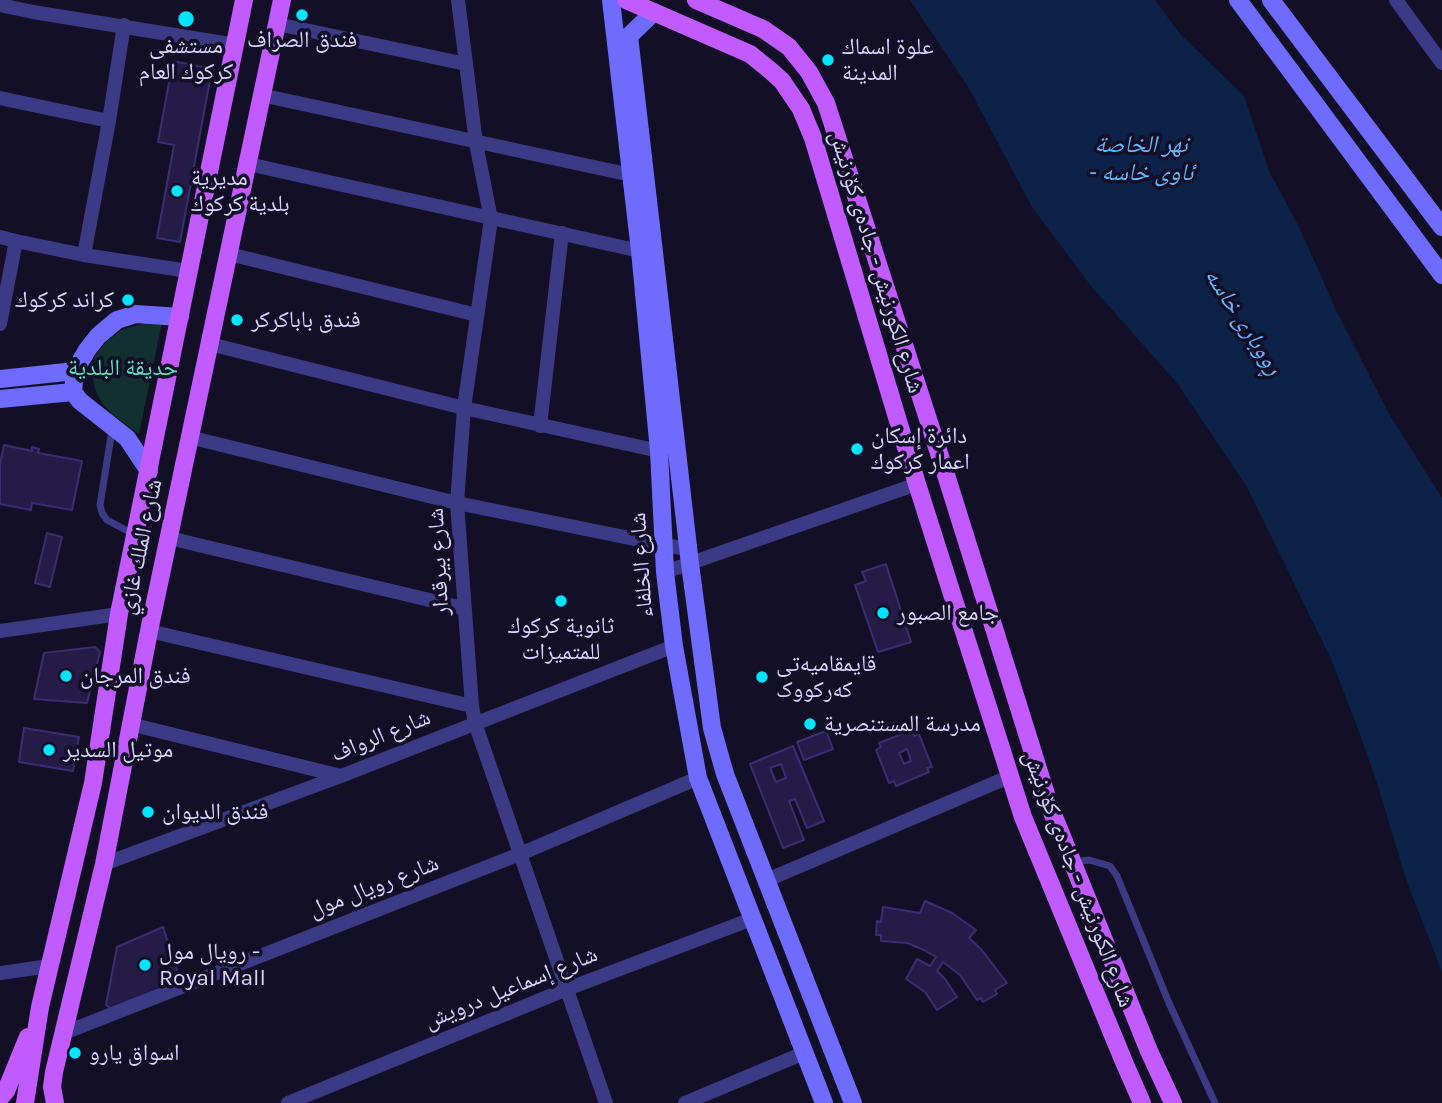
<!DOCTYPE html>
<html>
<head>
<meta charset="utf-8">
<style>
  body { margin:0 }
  canvas { display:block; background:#130f26 }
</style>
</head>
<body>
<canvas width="1442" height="1103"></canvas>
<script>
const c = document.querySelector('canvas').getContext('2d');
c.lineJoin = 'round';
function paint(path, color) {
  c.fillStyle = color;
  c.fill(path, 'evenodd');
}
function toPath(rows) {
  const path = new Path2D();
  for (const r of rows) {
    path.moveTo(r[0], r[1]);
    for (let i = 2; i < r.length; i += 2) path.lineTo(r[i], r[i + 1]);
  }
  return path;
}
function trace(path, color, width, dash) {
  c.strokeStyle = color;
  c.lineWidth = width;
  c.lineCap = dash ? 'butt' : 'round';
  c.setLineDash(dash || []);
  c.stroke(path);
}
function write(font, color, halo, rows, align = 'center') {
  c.font = font + ' Karla,"Noto Naskh Arabic",sans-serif';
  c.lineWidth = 7;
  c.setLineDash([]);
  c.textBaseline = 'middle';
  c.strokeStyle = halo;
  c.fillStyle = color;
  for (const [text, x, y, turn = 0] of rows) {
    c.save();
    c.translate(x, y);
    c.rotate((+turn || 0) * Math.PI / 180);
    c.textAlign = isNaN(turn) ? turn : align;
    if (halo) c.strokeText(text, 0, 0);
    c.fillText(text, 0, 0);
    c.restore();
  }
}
const green = toPath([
  [149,322,162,322,139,434,113,415,102,403,95,389,92,373,95,356,107,341,121,330]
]);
const water = toPath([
  [910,0,1155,0,1180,34,1244,96,1269,171,1300,229,1336,310,1389,414,1442,498,1442,972,1406,879,1377,783,1357,726,1331,659,1247,487,1177,383,1091,286,1032,207,969,88]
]);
const building = toPath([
  [173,61,212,69,180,242,157,238,174,145,158,142,173,61],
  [4,445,32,451,32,447,39,449,38,453,82,461,72,510,32,503,31,510,0,504,0,464,4,445],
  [47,533,62,537,50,587,35,583,47,533],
  [886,564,911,642,878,652,855,585,866,581,862,572,886,564],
  [95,647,100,652,87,703,34,699,44,653,95,647],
  [24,728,79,737,73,771,19,762,24,728],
  [912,730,914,736,919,734,932,767,927,768,929,772,896,786,894,781,889,783,876,750,881,747,879,743,912,730],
  [907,749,911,761,904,764,899,753,907,749],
  [826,731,833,749,804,760,797,742,826,731],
  [793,746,824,821,807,828,795,799,789,801,804,840,783,848,750,764,793,746],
  [781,764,786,778,776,782,770,768,781,764],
  [925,901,952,913,976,930,969,938,981,949,1007,983,995,990,997,994,983,1002,981,998,977,1000,960,975,943,962,937,971,945,979,957,997,937,1010,925,992,906,979,917,959,930,966,936,957,924,950,907,943,881,941,881,935,876,935,877,921,881,922,883,907,920,913,925,901],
  [163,927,181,982,114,1011,106,1005,117,947,163,927]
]);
const lane = toPath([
  [112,430,100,505,102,513,107,520,135,535],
  [1073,862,1089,860,1110,866,1117,876,1169,1003,1215,1103]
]);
const street = toPath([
  [458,0,476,143,491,219,464,408,457,503,472,706,475,723,606,1103],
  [1396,0,1442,63],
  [0,5,33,12,236,45],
  [277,24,466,64],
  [261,95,631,175],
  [0,98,109,121],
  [248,164,640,251],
  [0,237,16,241,0,324],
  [16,241,84,255,188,271],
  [229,254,477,315],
  [84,255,109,121,124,25],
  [210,344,464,408,659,451],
  [540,426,562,233],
  [189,437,457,503,664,545,688,549],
  [169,538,463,608],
  [665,572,917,484],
  [0,631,119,614],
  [149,631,472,706],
  [130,724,341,776],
  [104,864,341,776,674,646],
  [767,880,1011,776],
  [0,973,50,966],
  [64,1033,520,854,698,778],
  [288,1103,567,989,752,919],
  [685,1103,804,1053]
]);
const secondary = toPath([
  [611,0,640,251,659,451,665,572,674,646,698,778,824,1103],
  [1238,0,1442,275],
  [1271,0,1442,227],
  [654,12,629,36,690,564,712,728,725,774,853,1103],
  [0,379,75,371],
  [0,399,73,392],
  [149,471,127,438,80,401,73,392,75,371,87,350,98,336,117,320,136,314,180,317]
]);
const primary = toPath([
  [626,0,750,54,771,71,782,81,801,109,813,138,917,484,1023,817,1124,1062,1142,1103],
  [696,0,763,29,789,47,809,72,826,103,947,478,1050,807,1149,1051,1173,1103],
  [0,1098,6,1091,28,1037],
  [25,1103,40,1007,93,783,119,614,244,0],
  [55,1103,52,1087,54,1072,104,864,149,631,282,0]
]);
const markers = [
  [302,15,7,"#00e5ff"],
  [186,19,9,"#00e5ff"],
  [828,60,7,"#00e5ff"],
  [177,191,7,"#00e5ff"],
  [128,300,7,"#00e5ff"],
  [237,320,7,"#00e5ff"],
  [857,449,7,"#00e5ff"],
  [561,601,7,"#00e5ff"],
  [883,613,7,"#00e5ff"],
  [66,676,7,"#00e5ff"],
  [762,677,7,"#00e5ff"],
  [810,724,7,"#00e5ff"],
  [49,750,7,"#00e5ff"],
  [148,812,7,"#00e5ff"],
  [145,965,7,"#00e5ff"],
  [75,1053,7,"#00e5ff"]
];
const poiNames = [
  ["فندق الصراف",302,40,"center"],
  ["مستشفى",186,46,"center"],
  ["كركوك العام",186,72,"center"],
  ["علوة اسماك",842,47],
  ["المدينة",842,73],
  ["مديرية",191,178],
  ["بلدية كركوك",191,204],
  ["كراند كركوك",114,300,"right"],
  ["فندق باباكركر",251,320],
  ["دائرة إسكان",871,436],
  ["اعمار كركوك",871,462],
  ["جامع الصبور",897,613],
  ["ثانوية كركوك",561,626,"center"],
  ["للمتميزات",561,652,"center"],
  ["قایمقامیەتی",776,664],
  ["کەرکووک",776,690],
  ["فندق المرجان",80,676],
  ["مدرسة المستنصرية",824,724],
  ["موتيل السدير",63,750],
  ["فندق الديوان",162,812],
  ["رويال مول -",159,952],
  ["Royal Mall",159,978],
  ["اسواق يارو",89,1053]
];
const streetNames = [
  ["شارع الكورنيش - جادەی کۆرنیش",876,262,73],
  ["شارع الملك غازي",141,547,-78],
  ["شارع بيرقدار",439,562,-93],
  ["شارع الخلفاء",642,565,-94],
  ["شارع الرواف",381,736,-22],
  ["شارع الكورنيش - جادەی کۆرنیش",1078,879,69],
  ["شارع رويال مول",374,887,-21],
  ["شارع إسماعيل درويش",511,988,-22]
];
const parkNames = [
  ["حديقة البلدية",123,368]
];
const waterNames = [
  ["نهر الخاصة",1141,145],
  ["- ئاوی خاسە",1141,173],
  ["ڕووباری خاسە",1243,322,57]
];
paint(green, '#12302f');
paint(water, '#0c2248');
paint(building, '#241b47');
trace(building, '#3b2d73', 2);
trace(lane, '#3d3a85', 7);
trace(street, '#3d3a85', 14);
trace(secondary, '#6f6bff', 18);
trace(primary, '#c25bff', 18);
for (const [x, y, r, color] of markers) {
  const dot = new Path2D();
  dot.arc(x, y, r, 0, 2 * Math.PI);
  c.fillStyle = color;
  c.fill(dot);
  trace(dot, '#130f26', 2.5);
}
write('23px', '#d9d4ff', '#130f26', poiNames, 'left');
write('23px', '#d9d4ff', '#130f26', streetNames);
write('23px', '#5fe0c0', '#130f26', parkNames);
write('italic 24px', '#62b6ff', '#130f26', waterNames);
</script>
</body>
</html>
